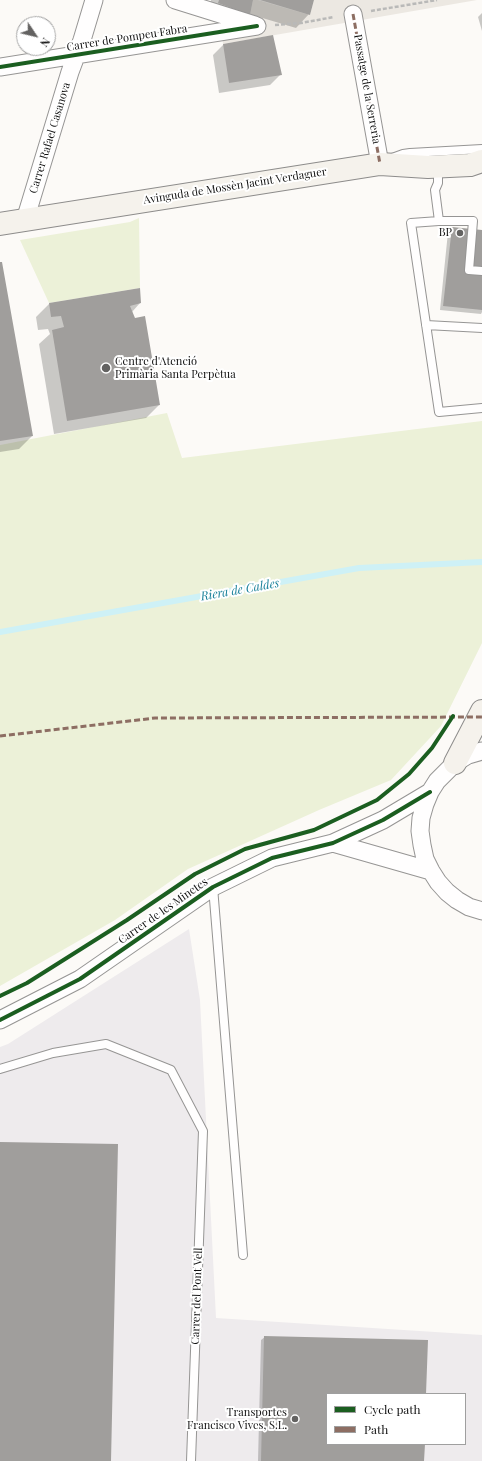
<!DOCTYPE html>
<html>
<head>
<meta charset="utf-8">
<style>
  body { margin:0 }
  #map { position:relative; width:482px; height:1461px; overflow:hidden; background:#fcfaf7; font-family:"Playfair Display",serif }
  canvas { display:block }
  .legend { position:absolute; left:326px; top:1393px; width:140px; height:52px; box-sizing:border-box; background:#fff; border:1px solid #9f9f9f; margin:0; padding:5px 7px; list-style:none; font-size:12px; color:#101010 }
  .legend li { display:flex; align-items:center; gap:8px; height:20px }
  .legend b { width:20px; border:1px solid #9f9f9f }
  .north { position:absolute; left:16px; top:16px; width:40px; height:40px; box-sizing:border-box; background:#fff; border:1px solid #9f9f9f; border-radius:50%; rotate:125deg; font-size:11px; font-weight:700; line-height:16px; text-align:center; color:#101010 }
  .north::after { content:''; display:block; margin:auto; width:14px; height:18px; background:#636261; clip-path:polygon(50% 0,100% 100%,50% 72%,0 100%) }
</style>
</head>
<body>
<div id="map">
<canvas width="482" height="1461"></canvas>
<ul class="legend">
<li><b style="height:5px;background:#1b5e20"></b>Cycle path</li>
<li><b style="height:5px;background:#8d6e63"></b>Path</li>
</ul>
<div class="north">N</div>
</div>
<script>
const c = document.querySelector('canvas').getContext('2d');
c.lineJoin = 'round';
function paint(path, color) {
  c.fillStyle = color;
  c.fill(path, 'evenodd');
}
function toPath(rows) {
  const path = new Path2D();
  for (const r of rows) {
    path.moveTo(r[0], r[1]);
    for (let i = 2; i < r.length; i += 2) path.lineTo(r[i], r[i + 1]);
  }
  return path;
}
function trace(path, color, width, dash) {
  c.strokeStyle = color;
  c.lineWidth = width;
  c.lineCap = dash ? 'butt' : 'round';
  c.setLineDash(dash || []);
  c.stroke(path);
}
function write(font, color, halo, rows, align = 'center') {
  c.font = font + ' "Playfair Display",serif';
  c.lineWidth = 4;
  c.setLineDash([]);
  c.textBaseline = 'middle';
  c.strokeStyle = halo;
  c.fillStyle = color;
  for (const [text, x, y, turn = 0] of rows) {
    c.save();
    c.translate(x, y);
    c.rotate((+turn || 0) * Math.PI / 180);
    c.textAlign = isNaN(turn) ? turn : align;
    if (halo) c.strokeText(text, 0, 0);
    c.fillText(text, 0, 0);
    c.restore();
  }
}
const industrial = toPath([
  [189,929,200,1000,216,1318,482,1335,482,1461,0,1461,0,1047,8,1044],
  [327,1394,465,1394,465,1444,327,1444]
]);
const green = toPath([
  [139,218,140,288,49,303,20,240,130,222],
  [167,413,182,458,482,421,482,643,441,726,391,780,319,810,188,869,115,920,0,986,0,445]
]);
const plaza = toPath([
  [253,0,258,0,310,15,314,0,477,0,223,44,218,3,250,15]
]);
const shadow = toPath([
  [211,0,313,0,309,14,296,28,249,14,206,16],
  [482,13,482,31,478,17],
  [224,44,281,74,270,85,219,93,213,55],
  [452,228,482,231,482,312,481,314,440,310,448,232],
  [0,263,32,436,19,449,0,452],
  [139,290,140,303,132,312,159,405,146,418,54,434,39,344,50,334,48,329,38,330,36,317,49,304],
  [265,1337,425,1394,327,1394,327,1444,424,1444,423,1461,258,1461,261,1340]
]);
const stream = toPath([
  [0,632,359,568,482,562]
]);
const building = toPath([
  [219,0,253,0,250,15,218,3],
  [260,0,314,0,310,15],
  [273,35,282,75,229,83,223,44],
  [452,227,482,230,482,310,443,306],
  [0,262,2,262,33,436,0,441],
  [140,288,141,303,130,306,135,318,145,316,160,405,67,421,52,330,64,327,61,316,51,317,49,303],
  [0,1142,118,1144,111,1461,0,1461],
  [264,1336,428,1340,426,1394,327,1394,327,1444,425,1444,424,1461,261,1461]
]);
const path = toPath([
  [371,11,437,0],
  [275,25,301,23,334,17]
]);
const lane = toPath([
  [392,158,403,154,410,153,482,149],
  [438,167,438,183,435,190,439,221],
  [482,271,469,270,473,221,439,221,411,223,439,412,482,408],
  [426,325,482,328],
  [213,887,243,1255],
  [0,1069,53,1053,106,1044,171,1070,203,1131,191,1461]
]);
const street = toPath([
  [175,0,255,25],
  [353,14,380,164],
  [0,67,257,26],
  [25,220,70,72,82,40,94,0],
  [482,751,468,755,455,763,437,781,430,792,425,804,421,818,420,831,422,845,425,859,431,871,438,882,447,892,457,900,469,907,482,911],
  [333,843,431,871],
  [0,1020,80,979,213,887,272,858,333,843,383,820,430,792]
]);
const secondary = toPath([
  [0,224,380,164,428,167,470,165,482,161],
  [455,763,482,711]
]);
const quiet = toPath([
  [353,14,380,164],
  [0,736,155,718,482,717]
]);
const cycleway = toPath([
  [0,67,257,26],
  [0,996,27,983,127,920,195,874,245,849,314,830,377,800,409,774,432,748,453,716],
  [0,1020,80,979,213,887,272,858,333,843,383,820,430,792]
]);
const markers = [
  [460,233,4,"#636261"],
  [106,368,5,"#636261"],
  [295,1419,4,"#636261"]
];
const streetNames = [
  ["Carrer de Pompeu Fabra",127,38,-9],
  ["Passatge de la Serreria",367,89,80],
  ["Carrer Rafael Casanova",50,138,-73],
  ["Avinguda de Mossèn Jacint Verdaguer",235,186,-9],
  ["Carrer de les Minetes",163,911,-35],
  ["Carrer del Pont Vell",197,1296,-88]
];
const poiNames = [
  ["BP",452,233],
  ["Centre d'Atenció",115,362,"left"],
  ["Primària Santa Perpètua",115,375,"left"],
  ["Transportes",287,1413],
  ["Francisco Vives, S.L.",287,1426]
];
const waterNames = [
  ["Riera de Caldes",240,590,-10]
];
paint(industrial, '#eeebed');
paint(green, '#ecf1d8');
paint(plaza, '#ece8e2');
paint(shadow, '#0003');
trace(stream, '#cef1f6', 6);
paint(building, '#a09e9c');
trace(lane, '#969594', 10);
trace(street, '#969594', 19);
trace(secondary, '#8d8c8b', 24);
trace(path, '#b9b9b8', 2.5, [4, 2]);
trace(lane, '#fffefe', 8);
trace(street, '#fffefe', 17);
trace(secondary, '#f5f2ec', 22);
trace(quiet, '#8d6e63', 3, [6, 3]);
trace(cycleway, '#1b5e20', 4);
for (const [x, y, r, color] of markers) {
  const dot = new Path2D();
  dot.arc(x, y, r, 0, 2 * Math.PI);
  c.fillStyle = color;
  c.fill(dot);
  trace(dot, '#fff', 1.5);
}
write('11px', '#101010', '#fff', streetNames);
write('11px', '#101010', '#fff', poiNames, 'right');
write('italic 12px', '#1a819a', '#fff', waterNames);
</script>
</body>
</html>
